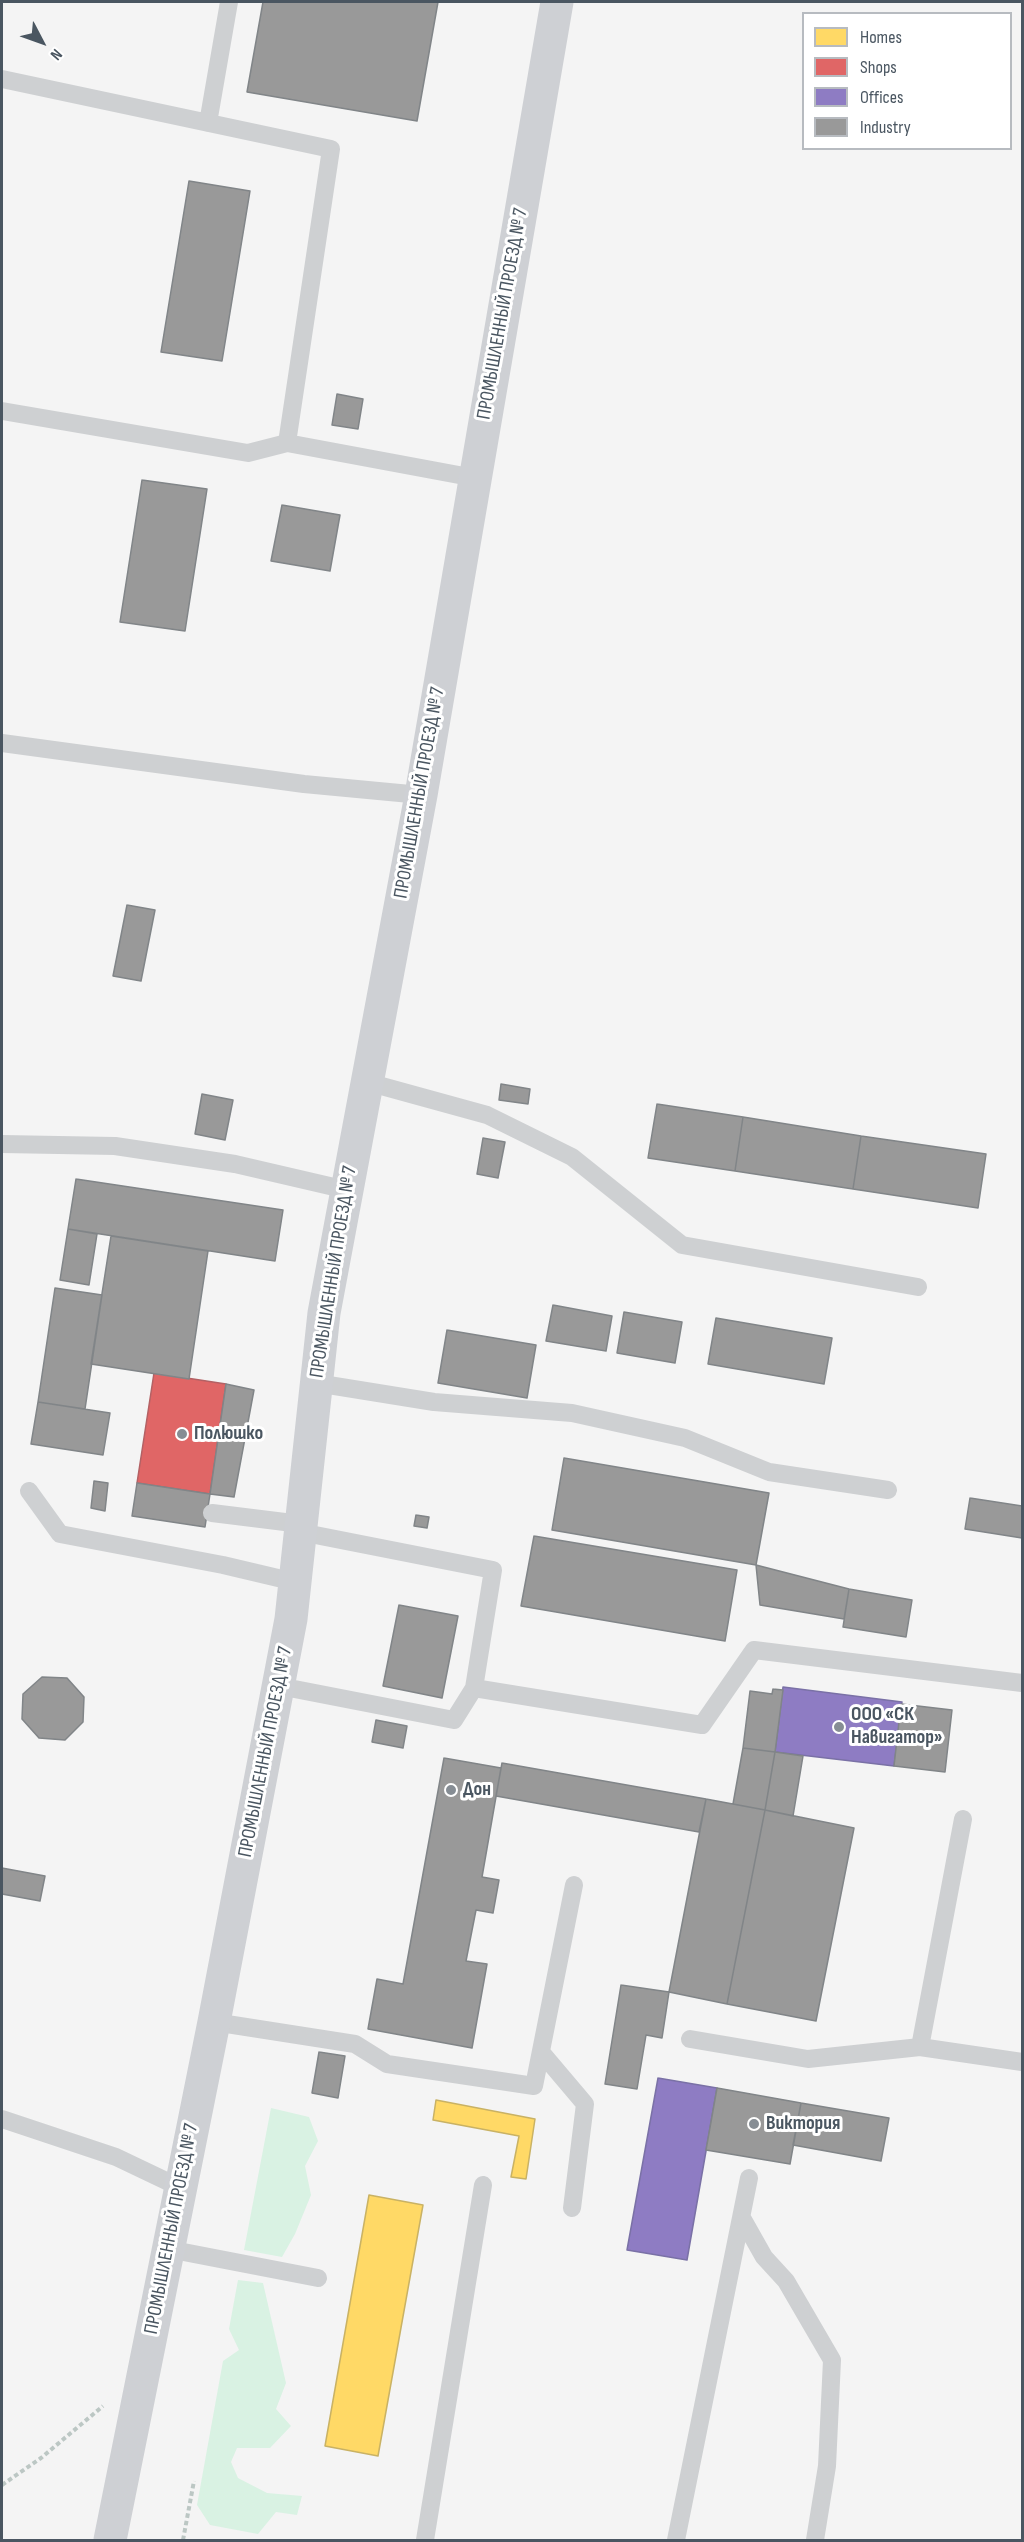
<!DOCTYPE html>
<html>
<head>
<meta charset="utf-8">
<style>
  body { margin:0 }
  #map { position:relative; width:1024px; height:2542px; overflow:hidden; background:#f4f4f4; font-family:"Sofia Sans Condensed",sans-serif }
  canvas { display:block }
  .frame { position:absolute; inset:0; border:3px solid #4a5661; pointer-events:none }
  .legend { position:absolute; left:802px; top:12px; width:210px; height:138px; box-sizing:border-box; background:#fff; border:2px solid #b7bbc0; margin:0; padding:8px 10px; list-style:none; font-size:18px; color:#4a5661 }
  .legend li { display:flex; align-items:center; gap:12px; height:30px }
  .legend b { width:30px; border:2px solid #b7bbc0 }
  .north { position:absolute; left:12px; top:12px; width:60px; height:60px; -webkit-text-stroke:4px #fff; paint-order:stroke; rotate:131deg; font-size:16px; font-weight:700; line-height:24px; text-align:center; color:#4a5661 }
  .north::after { content:''; display:block; margin:auto; width:21px; height:27px; background:#4a5661; clip-path:polygon(50% 0,100% 100%,50% 72%,0 100%) }
</style>
</head>
<body>
<div id="map">
<canvas width="1024" height="2542"></canvas>
<div class="frame"></div>
<ul class="legend">
<li><b style="height:16px;background:#ffd966"></b>Homes</li>
<li><b style="height:16px;background:#e06666"></b>Shops</li>
<li><b style="height:16px;background:#8e7cc3"></b>Offices</li>
<li><b style="height:16px;background:#999"></b>Industry</li>
</ul>
<div class="north">N</div>
</div>
<script>
const c = document.querySelector('canvas').getContext('2d');
c.lineJoin = 'round';
function paint(path, color) {
  c.fillStyle = color;
  c.fill(path, 'evenodd');
}
function toPath(rows) {
  const path = new Path2D();
  for (const r of rows) {
    path.moveTo(r[0], r[1]);
    for (let i = 2; i < r.length; i += 2) path.lineTo(r[i], r[i + 1]);
  }
  return path;
}
function trace(path, color, width, dash) {
  c.strokeStyle = color;
  c.lineWidth = width;
  c.lineCap = dash ? 'butt' : 'round';
  c.setLineDash(dash || []);
  c.stroke(path);
}
function write(font, color, halo, rows, align = 'center') {
  c.font = font + ' "Sofia Sans Condensed",sans-serif';
  c.lineWidth = 6;
  c.setLineDash([]);
  c.textBaseline = 'middle';
  c.strokeStyle = halo;
  c.fillStyle = color;
  for (const [text, x, y, turn = 0] of rows) {
    c.save();
    c.translate(x, y);
    c.rotate((+turn || 0) * Math.PI / 180);
    c.textAlign = isNaN(turn) ? turn : align;
    if (halo) c.strokeText(text, 0, 0);
    c.fillText(text, 0, 0);
    c.restore();
  }
}
const green = toPath([
  [271,2108,309,2117,318,2141,305,2166,311,2195,295,2234,282,2257,244,2250],
  [238,2280,263,2283,286,2383,276,2409,291,2426,270,2448,237,2448,231,2462,238,2478,267,2493,302,2496,297,2515,276,2512,258,2534,210,2525,197,2505,223,2361,239,2350,229,2329]
]);
const homes = toPath([
  [436,2100,535,2119,526,2179,511,2177,519,2136,433,2120,436,2100],
  [369,2195,423,2205,378,2456,325,2446,369,2195]
]);
const shops = toPath([
  [154,1373,226,1384,210,1494,137,1483,154,1373]
]);
const offices = toPath([
  [783,1687,902,1702,894,1766,775,1752,783,1687],
  [658,2078,717,2088,687,2260,627,2250,658,2078]
]);
const industry = toPath([
  [263,2,438,2,417,121,247,92,263,2],
  [189,181,250,191,222,361,161,352,189,181],
  [337,394,363,399,358,429,332,425,337,394],
  [142,480,207,489,185,631,120,622,142,480],
  [282,505,340,515,330,571,271,561,282,505],
  [127,905,155,910,141,981,113,976,127,905],
  [501,1084,530,1089,528,1104,499,1100,501,1084],
  [202,1094,233,1100,225,1140,195,1134,202,1094],
  [657,1104,743,1117,735,1171,648,1158,657,1104],
  [743,1117,861,1136,853,1189,735,1171,743,1117],
  [861,1136,986,1154,978,1208,853,1189,861,1136],
  [483,1138,505,1142,498,1178,477,1174,483,1138],
  [76,1179,283,1210,275,1261,68,1229,76,1179],
  [68,1229,97,1234,89,1285,60,1280,68,1229],
  [111,1236,208,1251,189,1379,91,1364,111,1236],
  [55,1288,102,1295,85,1409,38,1402,55,1288],
  [553,1305,612,1316,606,1351,546,1341,553,1305],
  [624,1312,682,1322,675,1363,617,1353,624,1312],
  [716,1318,832,1338,824,1384,708,1364,716,1318],
  [447,1330,536,1345,527,1398,438,1383,447,1330],
  [226,1384,254,1390,234,1497,210,1494,226,1384],
  [38,1402,110,1413,103,1455,31,1444,38,1402],
  [564,1458,769,1493,756,1565,552,1530,564,1458],
  [94,1481,108,1483,105,1511,91,1508,94,1481],
  [137,1483,210,1494,205,1527,132,1516,137,1483],
  [970,1498,1022,1506,1022,1538,965,1529,970,1498],
  [416,1515,429,1517,427,1528,414,1526,416,1515],
  [534,1536,737,1570,725,1641,521,1606,534,1536],
  [756,1565,849,1589,844,1619,760,1605,756,1565],
  [849,1589,912,1600,906,1637,843,1627,849,1589],
  [399,1605,458,1616,442,1698,383,1686,399,1605],
  [42,1677,67,1678,84,1697,83,1722,65,1740,39,1738,22,1719,23,1694,42,1677],
  [773,1689,783,1690,775,1752,743,1748,750,1691,772,1694,773,1689],
  [901,1704,952,1710,945,1772,894,1766,901,1704],
  [376,1720,407,1726,403,1748,372,1742,376,1720],
  [743,1748,775,1752,765,1810,733,1804,743,1748],
  [775,1752,803,1756,793,1816,765,1810,775,1752],
  [444,1758,501,1768,482,1877,499,1880,493,1913,476,1910,466,1961,487,1964,472,2048,368,2029,377,1979,403,1984,444,1758],
  [502,1763,706,1799,699,1832,496,1796,502,1763],
  [706,1799,765,1810,727,2004,669,1992,706,1799],
  [765,1810,854,1828,816,2021,727,2004,765,1810],
  [2,1868,45,1876,40,1901,2,1894,2,1868],
  [621,1985,669,1992,662,2038,646,2035,637,2089,605,2084,621,1985],
  [319,2052,345,2056,338,2098,312,2093,319,2052],
  [717,2088,801,2103,790,2164,706,2150,717,2088],
  [801,2103,889,2118,881,2161,793,2145,801,2103]
]);
const path = toPath([
  [2,2485,41,2458,103,2406],
  [183,2540,194,2481]
]);
const lane = toPath([
  [2,79,331,149,287,443],
  [208,123,229,2],
  [2,411,248,453,287,443,475,478],
  [2,743,304,784,421,795],
  [367,1082,487,1115,572,1157,682,1245,918,1287],
  [2,1144,115,1146,235,1164,347,1190],
  [316,1383,434,1402,572,1413,685,1438,769,1472,888,1490],
  [29,1491,60,1534,223,1565,295,1582],
  [212,1513,301,1524],
  [300,1532,493,1570,474,1688],
  [279,1686,454,1720,474,1688,702,1725,754,1650,1022,1683],
  [214,2022,355,2044,387,2064,534,2086,574,1885],
  [690,2039,808,2059,920,2047,1022,2062],
  [920,2047,963,1819],
  [541,2052,585,2104,572,2208],
  [2,2119,116,2157,181,2188],
  [742,2218,764,2257,786,2281,832,2360,827,2466,815,2540],
  [168,2249,318,2278],
  [425,2540,483,2185],
  [676,2540,749,2178]
]);
const secondary = toPath([
  [110,2540,214,2022,291,1619,324,1313,421,795,557,2]
]);
const markers = [
  [182,1434,6,"#868d94"],
  [839,1727,6,"#868d94"],
  [451,1790,6,"#868d94"],
  [754,2124,6,"#868d94"]
];
const streetNames = [
  ["ПРОМЫШЛЕННЫЙ ПРОЕЗД № 7",503,314,-80],
  ["ПРОМЫШЛЕННЫЙ ПРОЕЗД № 7",420,793,-80],
  ["ПРОМЫШЛЕННЫЙ ПРОЕЗД № 7",334,1272,-81],
  ["ПРОМЫШЛЕННЫЙ ПРОЕЗД № 7",266,1752,-79],
  ["ПРОМЫШЛЕННЫЙ ПРОЕЗД № 7",172,2229,-79]
];
const poiNames = [
  ["Полюшко",194,1434],
  ["ООО «СК",851,1715],
  ["Навигатор»",851,1738],
  ["Дон",463,1790],
  ["Виктория",766,2124]
];
paint(green, '#d9f2e3');
paint(homes, '#ffd966');
trace(homes, '#c9b264', 1.5);
paint(shops, '#e06666');
trace(shops, '#b36164', 1.5);
paint(offices, '#8e7cc3');
trace(offices, '#7a71a6', 1.5);
paint(industry, '#999');
trace(industry, '#818588', 1.5);
trace(path, '#bcc7c4', 4, [4.5, 3]);
trace(lane, '#ced0d2', 18);
trace(secondary, '#ced0d4', 33);
for (const [x, y, r, color] of markers) {
  const dot = new Path2D();
  dot.arc(x, y, r, 0, 2 * Math.PI);
  c.fillStyle = color;
  c.fill(dot);
  trace(dot, '#fff', 2);
}
write('20px', '#4a5661', '#fff', streetNames);
write('bold 20px', '#4a5661', '#fff', poiNames, 'left');
</script>
</body>
</html>
